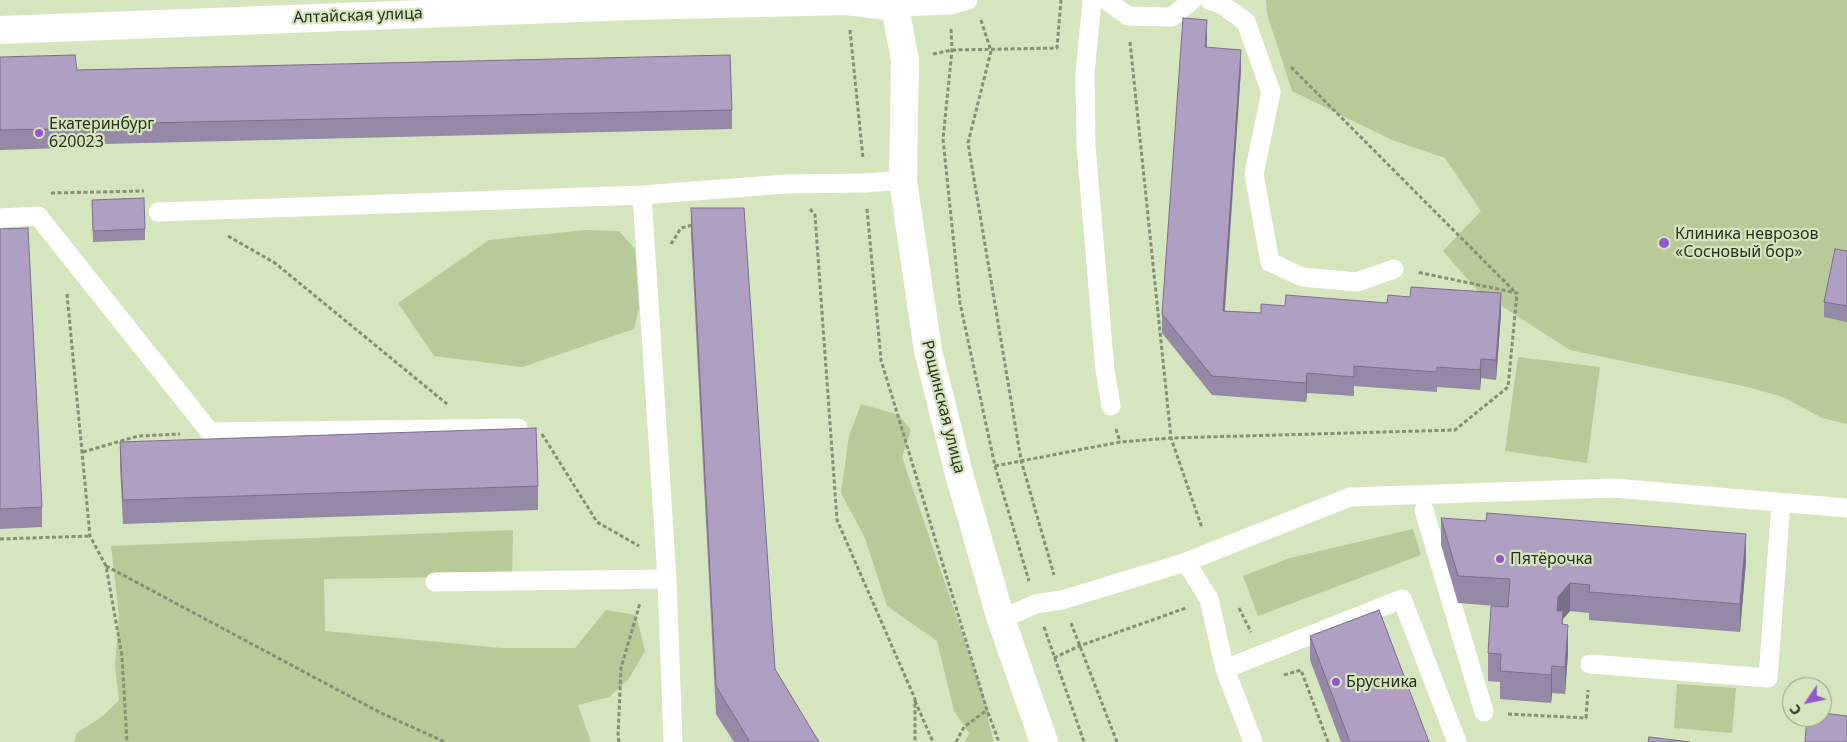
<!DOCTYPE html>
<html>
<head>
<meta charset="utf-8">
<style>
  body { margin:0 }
  #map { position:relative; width:1847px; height:742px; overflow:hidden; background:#d5e5be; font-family:"Noto Sans",sans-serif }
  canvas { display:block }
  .north { position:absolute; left:1782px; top:677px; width:50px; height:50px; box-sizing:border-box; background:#d5e5be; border:1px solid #919d80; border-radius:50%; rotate:236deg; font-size:14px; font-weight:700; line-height:20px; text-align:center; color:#2b3122 }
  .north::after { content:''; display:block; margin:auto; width:18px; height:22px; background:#9457ce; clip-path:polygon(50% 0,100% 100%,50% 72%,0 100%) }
</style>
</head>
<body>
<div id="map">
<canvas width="1847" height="742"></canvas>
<div class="north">С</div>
</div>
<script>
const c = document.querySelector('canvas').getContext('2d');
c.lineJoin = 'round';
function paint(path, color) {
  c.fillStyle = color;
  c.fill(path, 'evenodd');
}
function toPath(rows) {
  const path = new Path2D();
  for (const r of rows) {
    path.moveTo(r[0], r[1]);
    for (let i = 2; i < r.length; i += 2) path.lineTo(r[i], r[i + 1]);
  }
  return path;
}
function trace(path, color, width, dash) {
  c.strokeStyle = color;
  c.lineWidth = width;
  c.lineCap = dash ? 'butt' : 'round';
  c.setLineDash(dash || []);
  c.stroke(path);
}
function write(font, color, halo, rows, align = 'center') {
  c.font = font + ' "Noto Sans",sans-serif';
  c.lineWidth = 4.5;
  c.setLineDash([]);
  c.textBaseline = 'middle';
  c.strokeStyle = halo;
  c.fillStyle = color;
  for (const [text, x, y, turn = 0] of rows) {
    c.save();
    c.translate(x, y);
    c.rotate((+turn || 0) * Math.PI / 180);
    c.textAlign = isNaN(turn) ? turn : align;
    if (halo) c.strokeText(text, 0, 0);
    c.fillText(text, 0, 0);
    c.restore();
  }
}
const green = toPath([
  [1266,0,1847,0,1847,424,1822,418,1783,397,1748,387,1570,350,1478,291,1443,251,1481,211,1445,158,1392,140,1292,91,1267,14],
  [585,230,619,231,635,249,639,308,634,329,522,367,434,356,398,303,489,240],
  [1518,357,1600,367,1587,463,1505,451],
  [861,404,899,415,911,430,902,457,989,712,988,720,994,742,965,742,969,733,954,711,937,641,887,606,865,538,841,493,849,436],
  [1413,529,1421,555,1258,616,1243,576,1290,558],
  [513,530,512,576,324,579,325,631,501,648,575,648,606,610,636,615,645,651,628,680,609,697,578,705,591,742,74,742,77,733,103,716,119,700,115,666,119,616,111,546],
  [1677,684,1736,688,1732,733,1674,728]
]);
const path = toPath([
  [981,20,991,51,968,143,1021,460,1054,575],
  [951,29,952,50,943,139,960,303,995,466,1029,581],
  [850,30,863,158],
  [1130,42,1171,438,1202,528],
  [933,54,952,50,1057,48,1061,0],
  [1291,67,1516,293],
  [51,193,144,191],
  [810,209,815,215,837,520,915,699,915,742],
  [867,209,881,360,987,710,999,742],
  [228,236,275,263,447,404],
  [671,244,681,228,693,225],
  [67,294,90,536,106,566,122,656,127,742],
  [1116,429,1120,442],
  [542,434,597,522,639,546],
  [83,452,138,436,180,434],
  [995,466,1120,442,1171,438,1455,430,1508,387,1517,293,1417,272],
  [0,539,90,536],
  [106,566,381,713,445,742],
  [1239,608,1251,632],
  [1071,623,1117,742],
  [1044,627,1084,742],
  [1054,658,1079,646,1186,608],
  [1284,675,1301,670,1328,742],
  [915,701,933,742],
  [1508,714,1586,718,1588,690],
  [619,742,618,736,621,668,640,603],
  [956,742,964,727,987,710]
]);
const service = toPath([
  [1092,0,1085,74,1086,146,1105,370,1111,406],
  [1106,0,1128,16,1172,17,1192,0],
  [1209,0,1223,5,1246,22,1271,92,1254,174,1270,262,1302,277,1357,282,1394,269],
  [895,7,950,5,968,0],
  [642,195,667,579,673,742],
  [158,212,642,195,786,184,865,183,903,180],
  [0,218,38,216,210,432,518,428],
  [1424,510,1484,712],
  [1186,562,1209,599,1225,669,1253,742],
  [435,582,667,579],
  [1001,619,1036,604,1062,600,1186,562,1350,497,1614,488,1847,508],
  [1590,664,1768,678,1780,516],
  [1225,669,1402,599,1457,742]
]);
const tertiary = toPath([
  [896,0,895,7,905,60,903,180,928,351,959,474,1001,619,1044,742],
  [0,30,633,6,847,1,895,7]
]);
const wall = toPath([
  [1207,39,1207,47,1241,69,1225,311,1261,313,1285,306,1501,313,1496,380,1481,378,1480,390,1437,387,1437,392,1354,386,1354,396,1307,393,1306,402,1212,395,1162,333,1162,314],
  [0,57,77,70,732,110,732,129,102,144,102,147,0,150],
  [92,200,145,229,145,240,93,242],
  [691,208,775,669,819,742,734,742,716,714,691,236],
  [0,229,42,507,42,527,0,529],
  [1847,251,1847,322,1824,317,1824,302],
  [120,442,538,486,538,510,123,524,120,467],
  [1441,518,1746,561,1740,632,1589,620,1589,613,1570,611,1563,619,1563,625,1568,653,1565,694,1552,693,1551,703,1500,699,1500,682,1488,681,1488,653,1508,607,1458,603,1441,545],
  [1310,636,1429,742,1341,742,1310,660]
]);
const shadedWall = toPath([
  [1207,20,1207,39,1205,67,1205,47],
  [1241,50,1241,69,1223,330,1223,311],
  [1501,293,1501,313,1496,380,1496,360],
  [1481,359,1481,378,1480,390,1480,370],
  [1307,373,1307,393,1306,402,1306,383],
  [1746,534,1746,561,1740,632,1740,604],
  [1570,583,1570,611,1563,619,1563,639,1557,638,1558,597],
  [1568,625,1568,653,1565,694,1565,667],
  [1552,666,1552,693,1551,703,1551,675]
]);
const building = toPath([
  [1183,18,1207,20,1205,47,1241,50,1223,311,1261,313,1261,304,1285,306,1286,295,1387,303,1388,295,1410,297,1411,287,1501,293,1496,360,1481,359,1480,370,1437,367,1437,372,1354,366,1354,377,1307,373,1306,383,1212,376,1162,314,1183,18],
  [75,55,77,70,730,55,732,110,102,124,102,128,0,130,0,57,75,55],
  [144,198,145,229,93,231,92,200,144,198],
  [691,208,744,208,775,669,819,742,750,742,716,686,691,208],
  [28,228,42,507,0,509,0,229,28,228],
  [1835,249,1847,251,1847,306,1824,302,1835,249],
  [536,428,538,486,123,500,120,442,536,428],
  [1487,513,1746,534,1740,604,1589,592,1590,585,1570,583,1558,597,1557,611,1563,611,1562,624,1568,625,1565,667,1552,666,1551,675,1500,671,1501,654,1488,653,1491,606,1508,607,1510,579,1458,576,1441,518,1486,521,1487,513],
  [1379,610,1429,742,1350,742,1310,636,1379,610],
  [1822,713,1847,716,1847,742,1805,742,1807,717,1822,717,1822,713],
  [1649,737,1690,742,1648,742,1649,737]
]);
const markers = [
  [39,133,5,"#9457ce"],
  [1664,243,6,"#9457ce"],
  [1500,559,5,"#9457ce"],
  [1336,682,5,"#9457ce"]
];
const streetNames = [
  ["Алтайская улица",358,16,-2],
  ["Рощинская улица",943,407,76]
];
const poiNames = [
  ["Екатеринбург",49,124],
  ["620023",49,142],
  ["Клиника неврозов",1675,234],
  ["«Сосновый бор»",1675,252],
  ["Пятёрочка",1510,559],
  ["Брусника",1346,682]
];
paint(green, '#b7ca98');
trace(path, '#859074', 3, [4, 2.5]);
trace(service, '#fff', 19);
trace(tertiary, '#fff', 28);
paint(wall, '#9689a8');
paint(shadedWall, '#7a6f88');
paint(building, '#af9fc3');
trace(building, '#7a6f88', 1);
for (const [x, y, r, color] of markers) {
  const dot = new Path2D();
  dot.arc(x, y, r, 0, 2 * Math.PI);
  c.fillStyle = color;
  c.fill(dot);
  trace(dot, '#d5e5be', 2);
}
write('16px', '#2b3122', '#d5e5be', streetNames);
write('16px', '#2b3122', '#d5e5be', poiNames, 'left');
</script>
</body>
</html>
